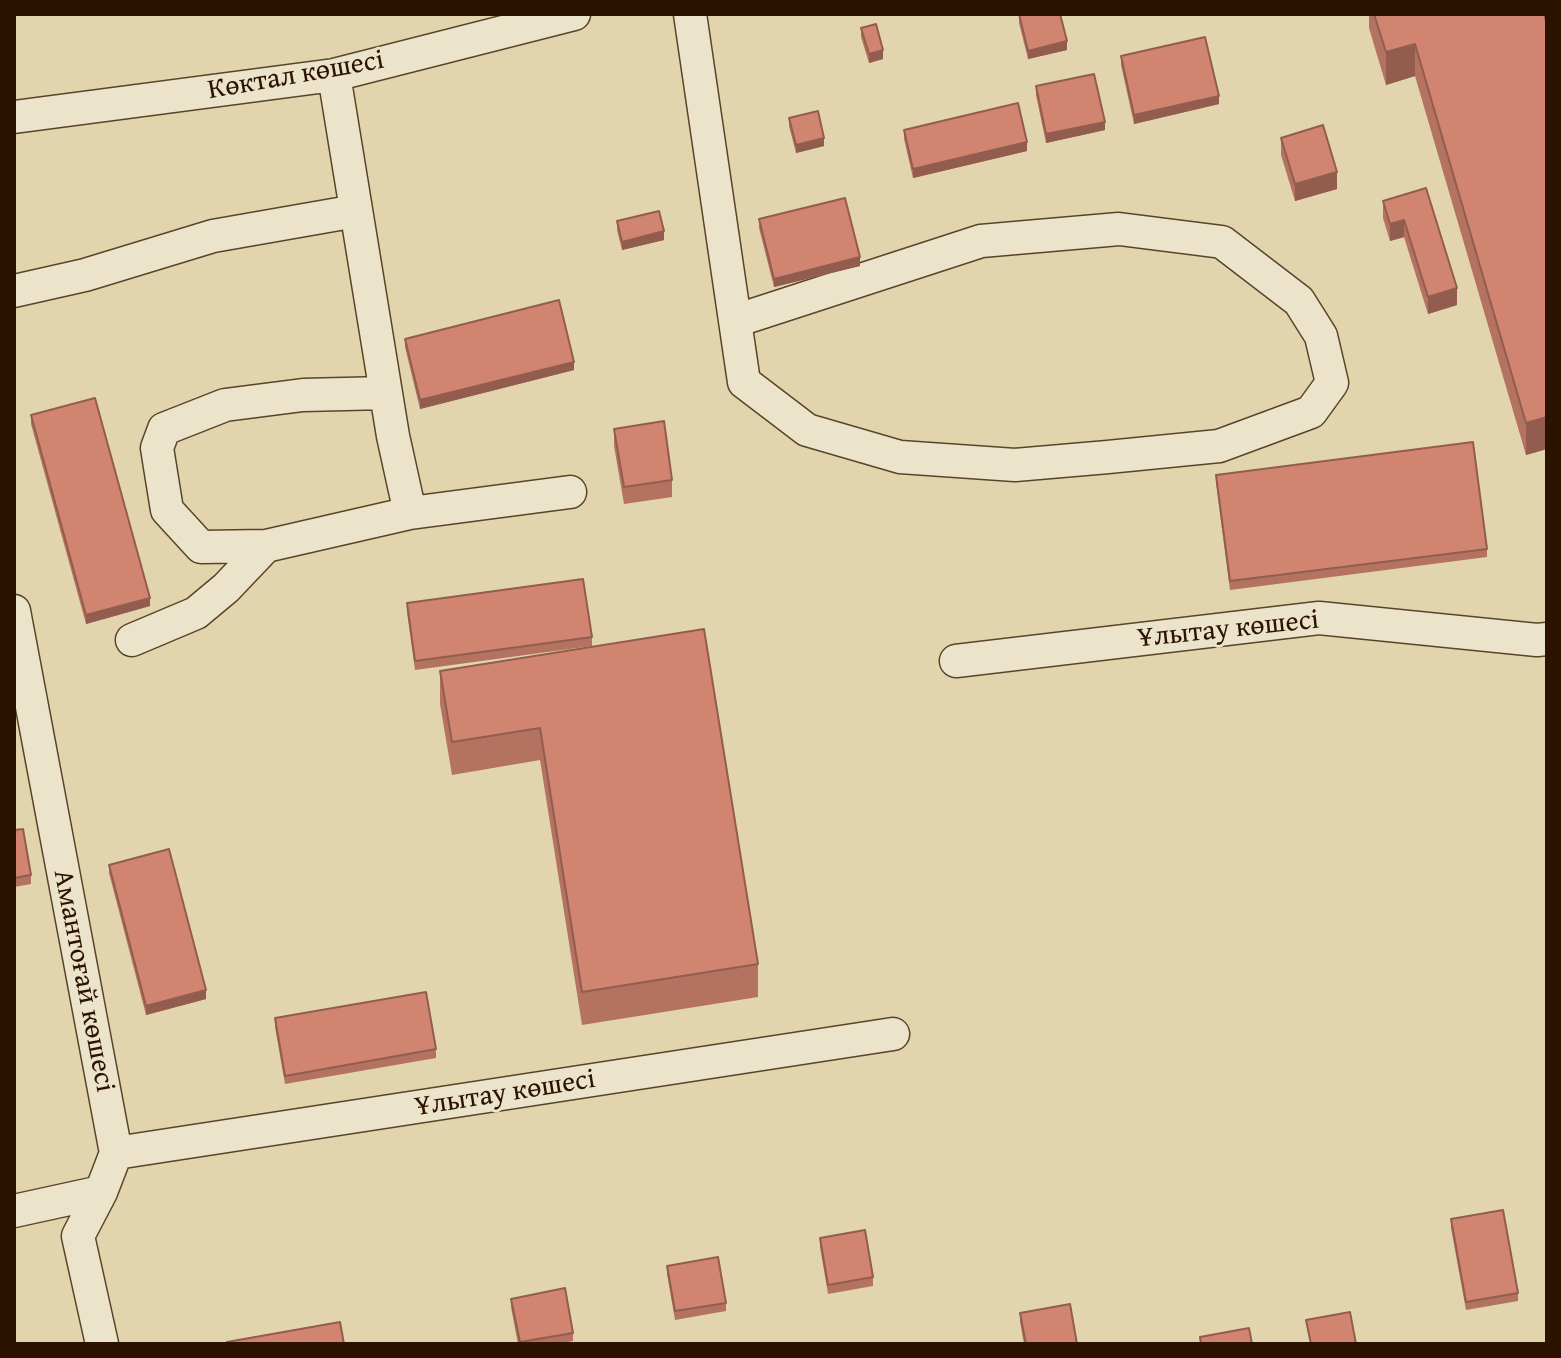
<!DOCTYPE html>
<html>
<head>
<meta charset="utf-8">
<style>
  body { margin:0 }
  #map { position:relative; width:1561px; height:1358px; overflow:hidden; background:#e2d5ad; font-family:"Gentium Book Plus",serif }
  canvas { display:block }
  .frame { position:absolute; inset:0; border:16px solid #2b1300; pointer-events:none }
</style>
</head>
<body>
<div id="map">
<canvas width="1561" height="1358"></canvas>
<div class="frame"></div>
</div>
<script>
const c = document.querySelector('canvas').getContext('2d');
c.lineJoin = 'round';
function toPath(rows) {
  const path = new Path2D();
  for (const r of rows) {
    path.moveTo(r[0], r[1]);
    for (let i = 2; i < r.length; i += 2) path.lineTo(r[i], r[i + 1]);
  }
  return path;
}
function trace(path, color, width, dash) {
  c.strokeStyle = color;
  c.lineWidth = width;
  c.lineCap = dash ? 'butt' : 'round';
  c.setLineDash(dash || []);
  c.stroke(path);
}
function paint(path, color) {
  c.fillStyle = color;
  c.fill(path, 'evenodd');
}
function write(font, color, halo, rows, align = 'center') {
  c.font = font + ' "Gentium Book Plus",serif';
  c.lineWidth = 6;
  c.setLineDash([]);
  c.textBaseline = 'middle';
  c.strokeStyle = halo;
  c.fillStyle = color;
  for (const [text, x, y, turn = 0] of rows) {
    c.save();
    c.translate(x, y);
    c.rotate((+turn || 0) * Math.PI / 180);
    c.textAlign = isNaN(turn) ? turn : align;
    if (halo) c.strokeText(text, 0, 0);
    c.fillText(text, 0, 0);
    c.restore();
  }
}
const minor = toPath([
  [690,14,744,382,807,430,900,457,1015,465,1108,457,1219,446,1311,412,1332,383,1321,336,1299,301,1222,242,1119,229,981,241,735,321],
  [334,75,393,436,410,513],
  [14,117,334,75,574,14],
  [14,291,85,275,213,236,356,211],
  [386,393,303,395,225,405,164,429,157,448,167,510,201,547,266,546,410,513,570,492],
  [14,611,116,1153,101,1192,78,1236,102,1344],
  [132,640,196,613,226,588,266,546],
  [956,661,1319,618,1537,640,1547,639],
  [116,1153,893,1034],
  [14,1211,101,1192]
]);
const wall = toPath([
  [1019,14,1067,50,1028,59,1019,23],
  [1369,14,1547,14,1547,449,1526,455,1415,76,1386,85,1369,28],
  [861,28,883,59,869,63,861,37],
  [1121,56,1219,104,1134,124,1121,65],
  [1036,86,1105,130,1046,143,1036,95],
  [789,118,824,146,796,153,789,126],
  [904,130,1027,151,913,178,904,139],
  [1281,138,1337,189,1295,201,1281,155],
  [1426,188,1457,305,1428,314,1404,237,1390,241,1383,218,1383,201],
  [759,219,860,266,774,287,759,228],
  [617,221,664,240,622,250,617,230],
  [405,339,574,370,420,409,405,347],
  [31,415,150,606,86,624,31,424],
  [614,429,672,480,672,497,624,504,614,446],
  [1216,475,1487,549,1487,557,1230,590,1216,483],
  [407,603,592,637,592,646,415,670,407,612],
  [704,629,758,964,758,997,582,1025,540,760,452,775,440,704,440,671],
  [14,830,31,875,31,884,14,887],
  [109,865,206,999,146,1015,109,873],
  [275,1018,436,1049,436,1058,285,1084,275,1027],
  [1451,1219,1518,1293,1518,1301,1466,1310,1451,1228],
  [820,1238,873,1277,873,1286,828,1294,820,1247],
  [667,1266,726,1303,726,1311,675,1320,667,1274],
  [511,1299,573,1333,573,1341,558,1344,518,1344,511,1307],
  [1020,1313,1077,1344,1024,1344,1020,1322]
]);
const shadedWall = toPath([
  [1067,41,1067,50,1028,59,1028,51],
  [1415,44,1415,76,1386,85,1386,52],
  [883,50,883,59,869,63,869,54],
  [1219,96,1219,104,1134,124,1134,115],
  [1105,122,1105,130,1046,143,1046,134],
  [824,138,824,146,796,153,796,145],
  [1027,142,1027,151,913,178,913,169],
  [1337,172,1337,189,1295,201,1295,184],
  [1404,220,1404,237,1390,241,1390,224],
  [664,231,664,240,622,250,622,242],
  [860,257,860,266,774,287,774,279],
  [1457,288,1457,305,1428,314,1428,297],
  [574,362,574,370,420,409,420,400],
  [1547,417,1547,449,1526,455,1526,423],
  [150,598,150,606,86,624,86,615],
  [206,990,206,999,146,1015,146,1006]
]);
const building = toPath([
  [1019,14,1060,14,1067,41,1028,51,1019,14],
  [1374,14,1544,14,1547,24,1547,417,1526,423,1415,44,1386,52,1374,14],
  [876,24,883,50,869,54,861,28,876,24],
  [1205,37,1219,96,1134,115,1121,56,1205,37],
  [1094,74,1105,122,1046,134,1036,86,1094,74],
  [1018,103,1027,142,913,169,904,130,1018,103],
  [818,111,824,138,796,145,789,118,818,111],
  [1323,125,1337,172,1295,184,1281,138,1323,125],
  [1426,188,1457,288,1428,297,1404,220,1390,224,1383,201,1426,188],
  [845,198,860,257,774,279,759,219,845,198],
  [659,211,664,231,622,242,617,221,659,211],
  [559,300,574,362,420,400,405,339,559,300],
  [95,398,150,598,86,615,31,415,95,398],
  [664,421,672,480,624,487,614,429,664,421],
  [1473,442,1487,549,1230,581,1216,475,1473,442],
  [583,579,592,637,415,661,407,603,583,579],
  [704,629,758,964,582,992,540,728,452,742,440,671,704,629],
  [23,829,31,875,14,878,14,830,23,829],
  [169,849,206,990,146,1006,109,865,169,849],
  [426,992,436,1049,285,1076,275,1018,426,992],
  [1503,1210,1518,1293,1466,1302,1451,1219,1503,1210],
  [865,1230,873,1277,828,1285,820,1238,865,1230],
  [718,1257,726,1303,675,1311,667,1266,718,1257],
  [565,1288,573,1333,520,1342,511,1299,565,1288],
  [1070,1304,1077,1344,1026,1344,1020,1313,1070,1304],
  [1350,1312,1356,1344,1311,1344,1306,1320,1350,1312],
  [340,1322,344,1344,228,1344,227,1342,340,1322],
  [1249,1328,1252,1344,1201,1344,1200,1337,1249,1328]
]);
const streetNames = [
  ["Көктал көшесі",296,76,-10],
  ["Ұлытау көшесі",1228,630,-6],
  ["Амантоғай көшесі",83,981,79],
  ["Ұлытау көшесі",505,1094,-9]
];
trace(minor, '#59442b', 35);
trace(minor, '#ece4ca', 32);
paint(wall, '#b47261');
paint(shadedWall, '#925d4f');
paint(building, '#d18571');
trace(building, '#925d4f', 2);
write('28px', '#2b1300', '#ece4ca', streetNames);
</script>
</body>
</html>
